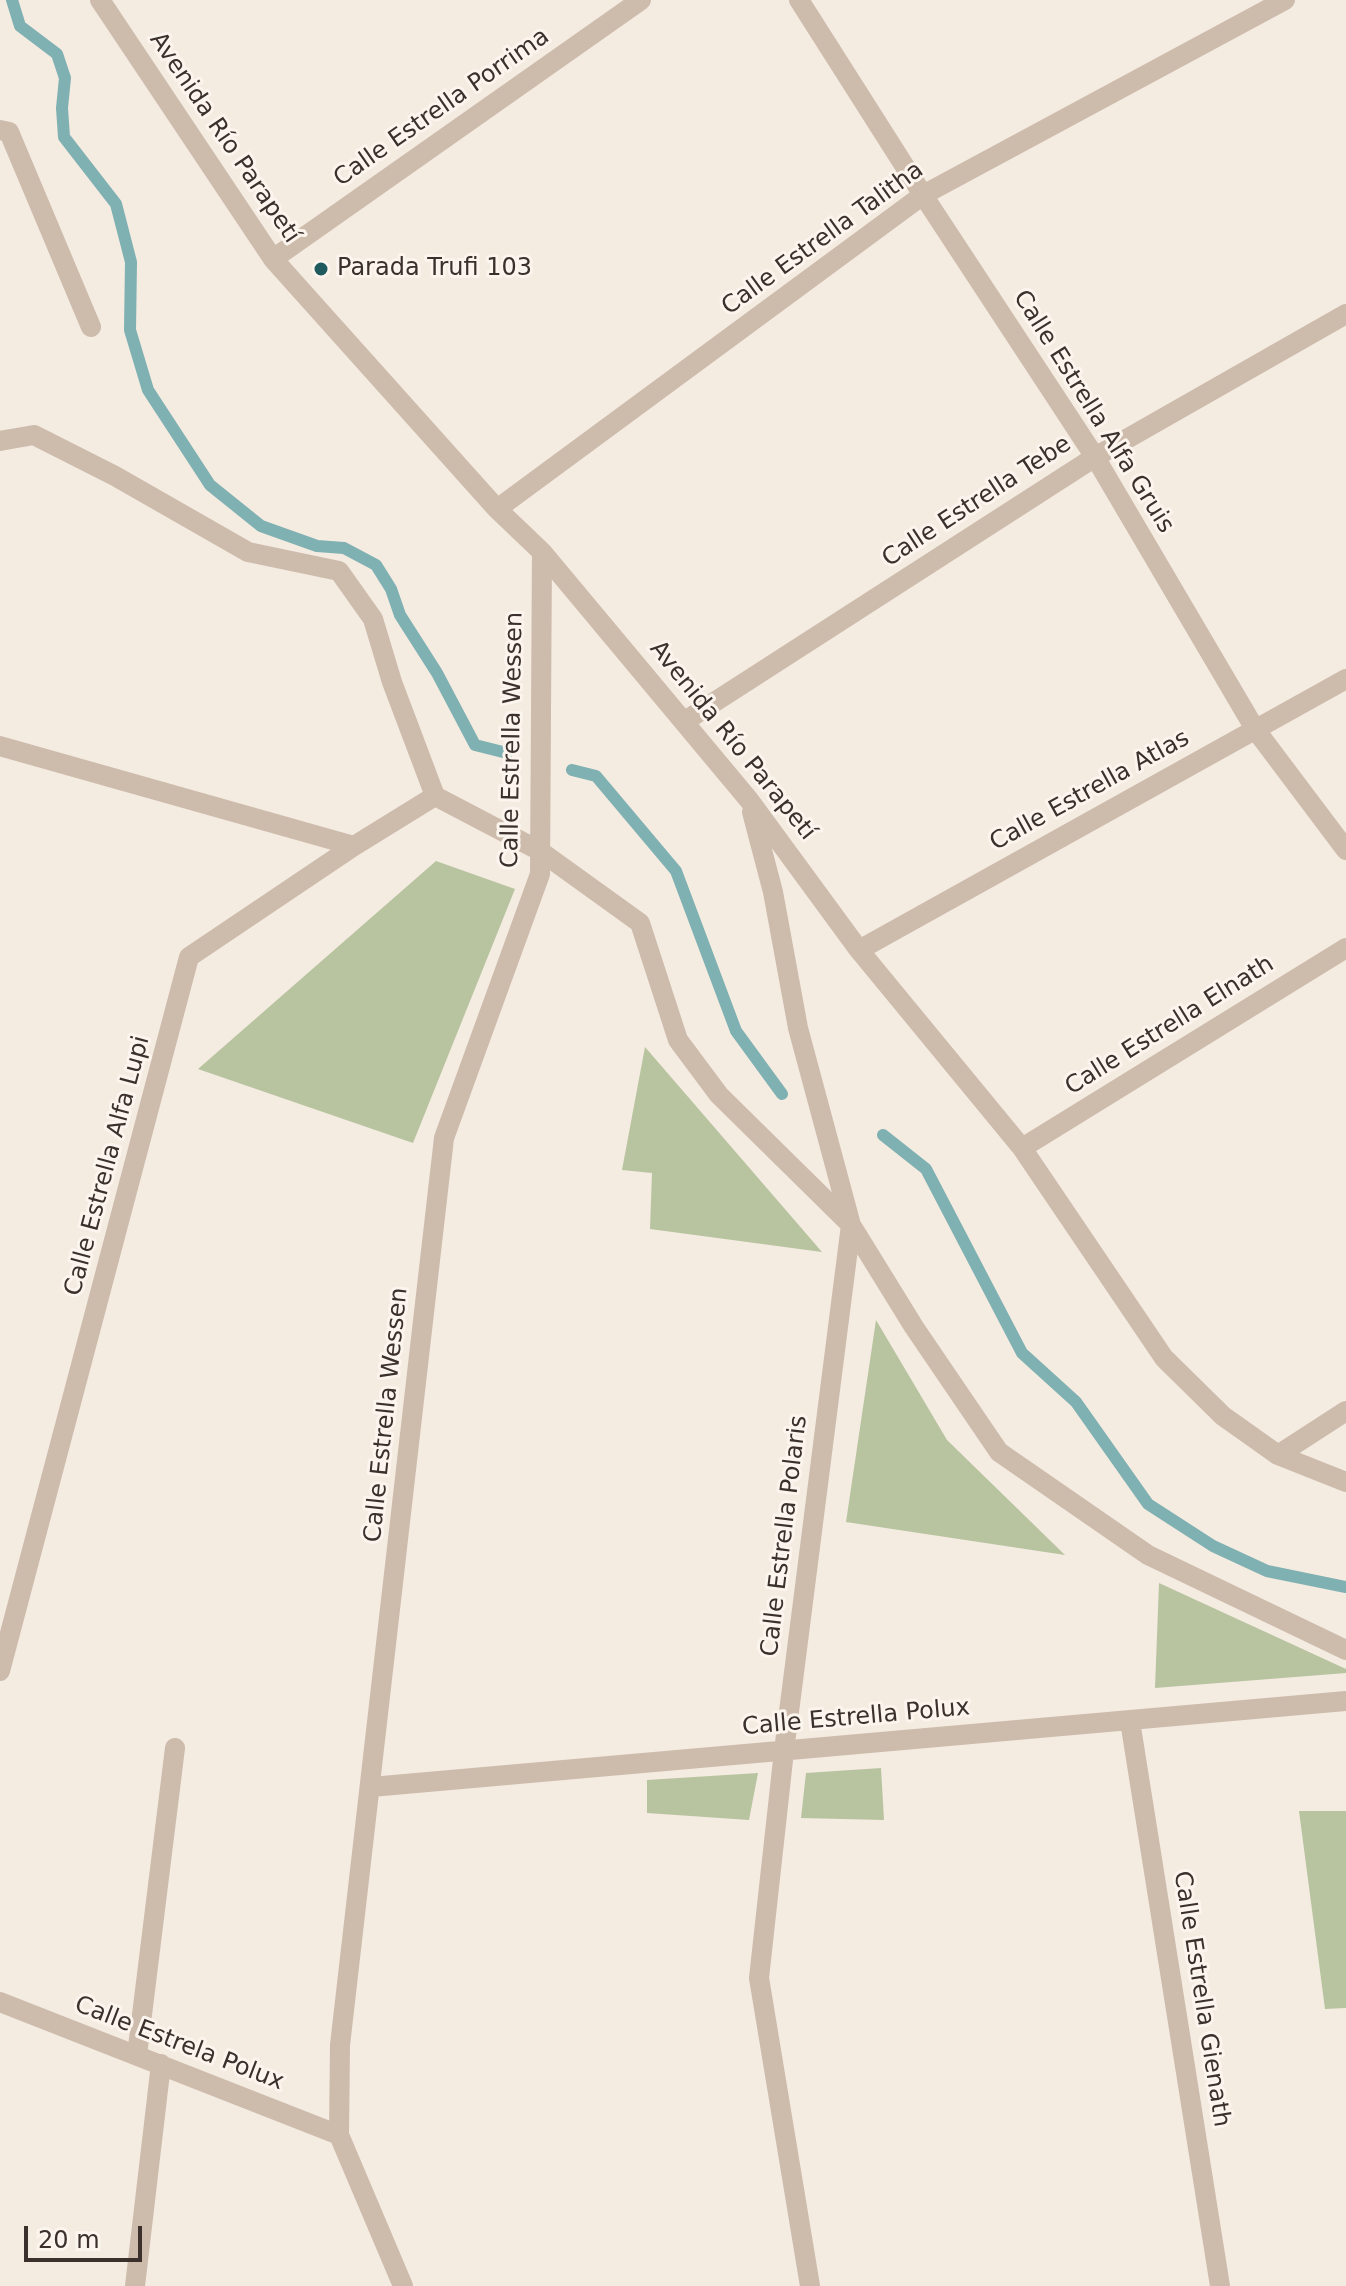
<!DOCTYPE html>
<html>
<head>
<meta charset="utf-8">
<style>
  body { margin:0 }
  #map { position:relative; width:1346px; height:2286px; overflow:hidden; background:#f4ebe1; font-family:"DejaVu Sans",sans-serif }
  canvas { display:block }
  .scale { position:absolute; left:24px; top:2226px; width:118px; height:36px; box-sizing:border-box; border:4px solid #3b302b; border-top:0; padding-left:10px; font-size:24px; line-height:28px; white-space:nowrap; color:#3b302b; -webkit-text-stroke:6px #fbf5ee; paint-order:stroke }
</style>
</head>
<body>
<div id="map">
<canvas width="1346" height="2286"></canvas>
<div class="scale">20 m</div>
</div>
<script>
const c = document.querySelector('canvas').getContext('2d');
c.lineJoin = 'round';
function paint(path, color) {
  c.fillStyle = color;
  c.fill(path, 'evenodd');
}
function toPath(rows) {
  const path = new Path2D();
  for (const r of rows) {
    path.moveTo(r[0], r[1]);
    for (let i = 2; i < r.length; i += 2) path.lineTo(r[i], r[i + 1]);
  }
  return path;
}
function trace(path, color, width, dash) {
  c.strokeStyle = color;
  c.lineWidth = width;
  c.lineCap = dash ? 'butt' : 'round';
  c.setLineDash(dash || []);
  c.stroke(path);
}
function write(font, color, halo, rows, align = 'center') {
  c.font = font + ' "DejaVu Sans",sans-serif';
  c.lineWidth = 6;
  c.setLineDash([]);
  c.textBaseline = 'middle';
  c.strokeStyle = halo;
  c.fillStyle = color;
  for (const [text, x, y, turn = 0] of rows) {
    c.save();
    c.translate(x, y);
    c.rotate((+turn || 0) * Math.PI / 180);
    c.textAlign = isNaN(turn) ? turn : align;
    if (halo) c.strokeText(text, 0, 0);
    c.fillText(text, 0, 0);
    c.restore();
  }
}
const green = toPath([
  [436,861,515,889,413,1143,198,1069],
  [645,1047,822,1252,650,1229,652,1173,622,1170],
  [876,1320,947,1440,1065,1555,846,1522],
  [1159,1583,1346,1669,1346,1673,1155,1688],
  [881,1768,884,1820,801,1818,806,1773],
  [758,1773,749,1820,647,1813,647,1780],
  [1299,1811,1346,1811,1346,2008,1325,2009]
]);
const stream = toPath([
  [12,0,20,26,57,54,65,78,62,108,64,137,116,204,131,262,130,330,148,390,210,485,261,526,317,546,344,548,376,565,391,589,400,615,437,673,475,745,507,753],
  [572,770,596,776,676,871,736,1031,782,1094],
  [883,1135,926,1169,1022,1353,1076,1402,1148,1504,1213,1546,1267,1571,1346,1587]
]);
const minor = toPath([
  [100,0,273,259,497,509,542,552,749,800,859,950,1022,1148,1164,1358,1223,1416,1278,1455,1346,1482],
  [799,0,923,195,1095,457,1255,729,1346,850],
  [0,130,9,132,91,327],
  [273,259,641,0],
  [0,441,34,435,115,476,248,552,339,571,373,619,392,682,435,796,540,851,640,923,678,1040,719,1095,851,1225,914,1327,999,1452,1148,1555,1346,1650],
  [497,509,923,195,1285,0],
  [685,721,1095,457,1346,314],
  [0,746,354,846],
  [752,812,773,892,798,1028,851,1225,784,1751,759,1978,810,2286],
  [859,950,1346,679],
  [1022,1148,1346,948],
  [1278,1455,1346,1411],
  [0,1671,189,957,354,846,435,796],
  [1130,1721,1220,2286],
  [371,1787,1346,1701],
  [0,2002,339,2135],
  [137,2055,175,1748],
  [135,2286,161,2064],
  [403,2286,339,2135,340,2045,444,1138,540,874,542,552]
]);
const markers = [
  [321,269,8,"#1f5a5e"]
];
const streetNames = [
  ["Calle Estrella Porrima",442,108,-35],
  ["Avenida Río Parapetí",224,138,56],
  ["Calle Estrella Talitha",823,239,-36],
  ["Calle Estrella Alfa Gruis",1093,412,58],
  ["Calle Estrella Tebe",977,502,-33],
  ["Calle Estrella Wessen",513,740,-89],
  ["Avenida Río Parapetí",732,741,51],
  ["Calle Estrella Atlas",1090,791,-29],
  ["Calle Estrella Elnath",1170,1026,-32],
  ["Calle Estrella Alfa Lupi",108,1166,-75],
  ["Calle Estrella Wessen",387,1415,-84],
  ["Calle Estrella Polaris",785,1536,-83],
  ["Calle Estrella Polux",856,1718,-5],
  ["Calle Estrella Gienath",1201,1999,81],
  ["Calle Estrela Polux",179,2044,21]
];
const poiNames = [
  ["Parada Trufi 103",337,269]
];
paint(green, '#b8c4a0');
trace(stream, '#7fb0b2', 12);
trace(minor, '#cdbbac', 20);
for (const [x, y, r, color] of markers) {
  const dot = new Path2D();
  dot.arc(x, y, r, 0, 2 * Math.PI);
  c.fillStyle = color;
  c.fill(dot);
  trace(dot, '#fbf5ee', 3);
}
write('24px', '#3b302b', '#fbf5ee', streetNames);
write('24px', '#3b302b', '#fbf5ee', poiNames, 'left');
</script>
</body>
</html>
